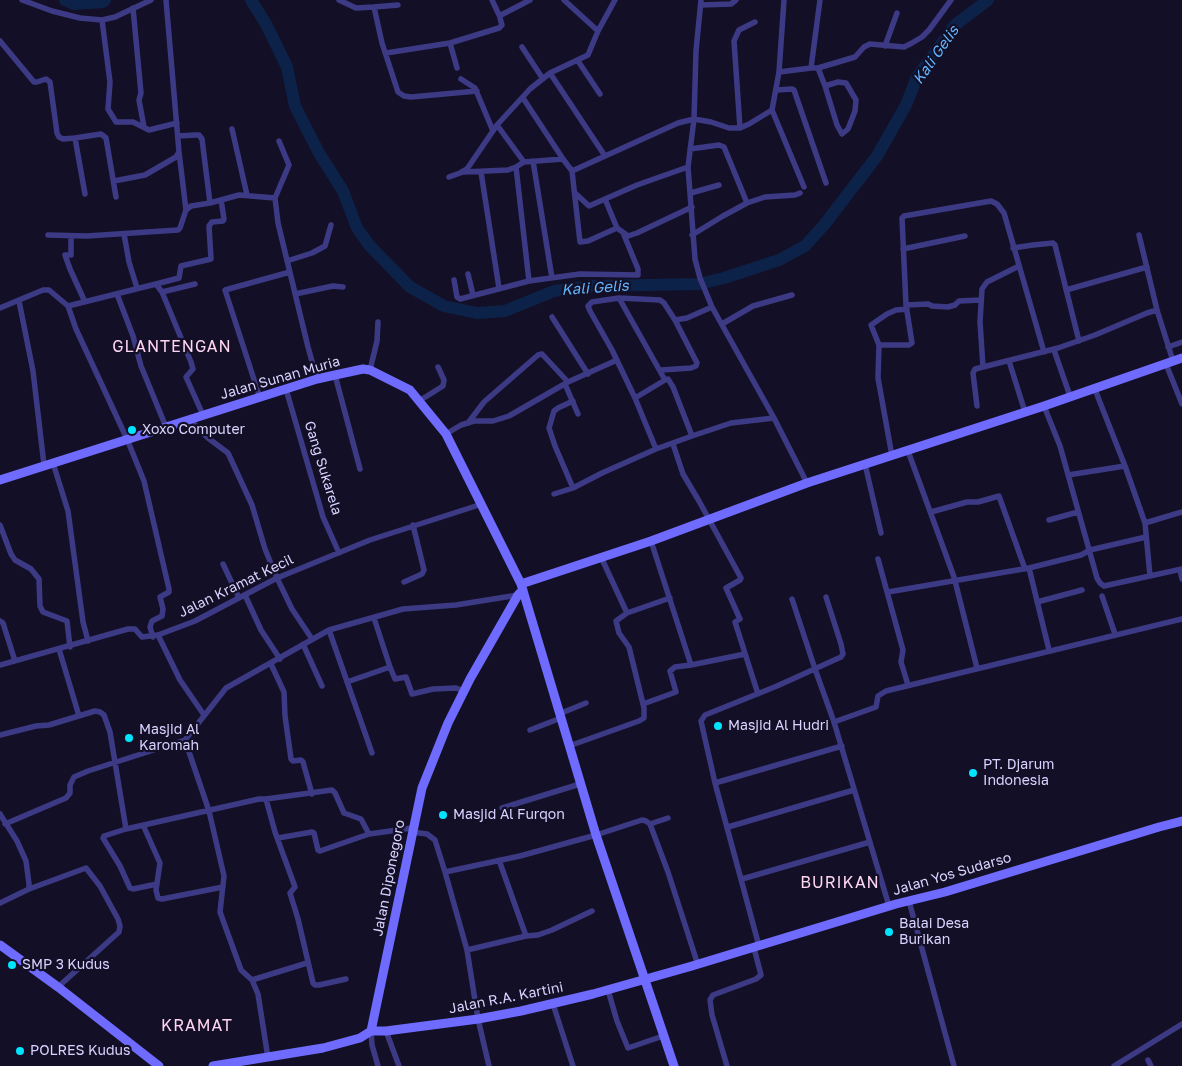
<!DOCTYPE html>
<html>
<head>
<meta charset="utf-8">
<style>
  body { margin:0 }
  canvas { display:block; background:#130f26 }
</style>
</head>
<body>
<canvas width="1182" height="1066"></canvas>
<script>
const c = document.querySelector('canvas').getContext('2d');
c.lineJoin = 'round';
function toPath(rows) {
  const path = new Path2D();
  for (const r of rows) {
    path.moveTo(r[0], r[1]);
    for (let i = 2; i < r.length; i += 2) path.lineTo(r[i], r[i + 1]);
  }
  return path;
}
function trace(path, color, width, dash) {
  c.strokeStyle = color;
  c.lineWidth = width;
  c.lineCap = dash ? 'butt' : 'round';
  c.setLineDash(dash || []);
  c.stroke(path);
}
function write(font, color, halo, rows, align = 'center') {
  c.font = font + ' "Golos Text",sans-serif';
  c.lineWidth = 4.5;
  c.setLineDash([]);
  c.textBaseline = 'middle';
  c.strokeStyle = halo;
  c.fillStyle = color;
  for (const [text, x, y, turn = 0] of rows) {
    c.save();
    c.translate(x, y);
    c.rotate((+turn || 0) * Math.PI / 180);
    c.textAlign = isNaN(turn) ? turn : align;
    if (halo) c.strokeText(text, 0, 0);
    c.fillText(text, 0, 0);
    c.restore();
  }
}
const river = toPath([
  [65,0,74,4,103,2,105,0],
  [251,0,266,24,287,67,295,106,319,153,343,191,357,228,370,246,410,287,444,306,477,313,505,311,554,291,593,286,699,284,724,278,779,260,805,246,824,225,877,156,906,105,917,77,955,25,988,0]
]);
const street = toPath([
  [22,0,52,11,80,18,102,20,115,17,151,0],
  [339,0,356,8,374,7,382,43,398,92,404,96,411,97,477,91],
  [492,0,500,17],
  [564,0,598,31],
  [701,0,696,51,694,119,688,167,695,259,700,278,712,307,774,418,807,483],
  [784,0,779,72,811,68],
  [820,0,811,68,818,68,855,57,864,47,870,44,904,47,912,43,922,37,929,30,951,0],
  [701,5,731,4,736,0],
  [374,7,398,5],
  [133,8,141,93,139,100,144,127],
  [102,20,110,82,108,109,116,122,133,122,149,130,177,123],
  [0,41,34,82,37,82,46,79,50,82,57,133,59,137,63,139,75,138,101,134,106,138,116,197],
  [450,43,457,68],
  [885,46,897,13],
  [522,47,543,79],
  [386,53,450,43,499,28,502,25,500,18,501,15,530,0],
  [578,61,600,94],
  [818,68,825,86,838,82,846,83,856,100,855,111,848,129,842,134,837,125,825,86],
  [550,73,605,156],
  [461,79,475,88,493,131],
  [777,90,792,89,794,90,826,183],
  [523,98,563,159],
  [772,110,804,187],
  [497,125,524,162,563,159,572,171,678,123,694,119,711,122,729,128,740,128,749,124,772,110,779,72],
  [740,128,734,41,739,30,755,22],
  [232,129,247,195],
  [178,136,195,135,199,135,202,139,210,203,239,195,275,198],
  [75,138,85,194],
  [279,141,289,165,275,198,278,223,308,347,317,379],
  [690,149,719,145,724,147,747,203],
  [179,152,186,210],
  [533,161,552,278],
  [524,162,516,167,529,281,580,274,638,275,638,269,624,235],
  [688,167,637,185,605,199,617,228,628,236,637,233,692,207],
  [572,171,580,242,588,241,617,228],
  [464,172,508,170,516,167],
  [481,172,499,288],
  [449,177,460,173,467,169,497,125,530,89,550,73,588,55,598,31,615,0],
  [114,181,145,175,176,157,179,152,166,0],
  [575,193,589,206,605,199],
  [691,193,719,185],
  [124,234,129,262,137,288],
  [48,235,87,236,178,230,180,228,186,210,191,206,210,203],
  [692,235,723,216,747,203,765,197,795,195,800,193],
  [1139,235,1157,310],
  [71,236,71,255,65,255,70,269,85,302],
  [1013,248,1033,245,1053,243,1055,245,1079,341],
  [903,249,965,236],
  [287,261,312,253,325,246,331,225],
  [468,274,473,295],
  [454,280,457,297,460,299,529,281],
  [156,284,179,278,181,266,211,259,209,226,212,222,223,221,224,219,221,200],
  [1066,290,1147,267],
  [162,292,195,284],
  [117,294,133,336,141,366,166,427],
  [295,294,333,286,343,287],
  [619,298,665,380,635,398,612,350,590,311,588,306,592,302,619,298,660,300,664,303,675,320,687,318,712,307],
  [19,301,33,371,44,465],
  [906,305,928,304,932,306,948,307,955,305,959,301,980,300],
  [68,306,156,284,162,292,191,362,193,369,186,377,203,415],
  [0,308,43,290,49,290,68,306,76,329,127,439,144,481,169,589,169,592,160,597,163,609,162,616,152,621,150,627,153,637],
  [552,317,588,374],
  [722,324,753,306,792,295],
  [879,345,909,345,912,343,906,305,902,218,904,216,991,201,997,204,1004,213,1044,352],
  [1168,347,1182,342],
  [1054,350,1070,396],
  [1009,361,1025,412],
  [1166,364,1182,404],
  [983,367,980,322,982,289,987,282,1019,266],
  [370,370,377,341,378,322],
  [661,370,691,368,696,366,697,363,675,320],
  [335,375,360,469],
  [665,380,668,379,673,387,692,436,731,423,774,418],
  [565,384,578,414],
  [1094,387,1125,466,1145,523,1150,576],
  [286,389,323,517,339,553],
  [260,398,225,290,290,272],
  [419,401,443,386,444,380,438,367],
  [977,406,973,373,975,369,1058,348,1095,335,1147,313,1157,310,1173,361],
  [1044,406,1060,446,1097,578,1100,583,1104,586,1182,569],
  [190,420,208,438,228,453,252,505,265,549,277,578,292,609,312,639],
  [468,423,484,402,538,355,542,354,568,382],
  [446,434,461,425,474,421,493,421,509,416,568,382,617,360],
  [673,444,683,474,699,501,741,578,740,580,726,588,740,619,735,622,758,694],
  [656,449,692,436],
  [908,451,954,577,977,668],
  [892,456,878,378,879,345,871,325,887,314,896,310,907,309],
  [53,463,68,511,83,622,88,641],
  [865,464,881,533],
  [1068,475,1125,466],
  [573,488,555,446,549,428,554,411,558,408,573,401],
  [554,494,573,488,602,473,656,449,635,398],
  [931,512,967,502,978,502,999,496,1025,569],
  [1049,520,1078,512],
  [1145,523,1182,512],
  [0,525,11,554,15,560,31,569,39,579,40,606,43,612,67,621,70,647],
  [601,557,627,613],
  [878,559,903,650,901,662,908,685],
  [223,564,239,598],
  [1029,568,1049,650],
  [1180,570,1182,579],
  [404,582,422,574,424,570,413,525],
  [888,592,1029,568,1081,555,1090,550,1146,537],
  [245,595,261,630,280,659],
  [1102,596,1115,634],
  [792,599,815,669,834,722,889,906],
  [1037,602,1082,590],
  [374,618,390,667],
  [0,621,3,623,15,661],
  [329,630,372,753],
  [158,635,180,680,204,715],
  [303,644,322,686],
  [59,649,79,716],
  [271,664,284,692,285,716,291,759,293,761,301,760,303,762,312,794],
  [0,665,128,629,135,629,142,637,158,635,195,621,277,578,370,540,482,504],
  [691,665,745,654],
  [347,682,390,667,395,679,406,677,412,694,433,689,456,688,464,691],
  [643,704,676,692,670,671,675,667,691,665,651,541],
  [559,714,586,703],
  [834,722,876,707,878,696,886,691,1182,619],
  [530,730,561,718],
  [0,735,36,726,49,725,95,711,100,712,104,715,110,732,126,829,259,799,266,799,275,832,295,887,290,893,298,919,313,983,315,985,319,985,346,979],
  [185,740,209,811,224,876,220,912,241,970,252,980,258,994,268,1058],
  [569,746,639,721,644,718,644,708,629,647,619,633,616,621,627,613,670,598],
  [715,783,842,746],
  [266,799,332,790,335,793,344,813,361,819,369,834],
  [502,808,580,784],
  [0,814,17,841,26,861,29,884,29,889,0,903],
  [5,824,66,798,70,793,70,785,74,777,88,771,185,740,226,688,329,630,403,609,456,605,518,595],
  [650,824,668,818],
  [143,825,160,863,156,890,158,898,162,899,223,887],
  [728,827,854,790],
  [126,829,104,836,103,838,120,866,130,888,133,889,157,884],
  [412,832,427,834,435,840,445,872],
  [278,838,312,832,314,833,318,850,320,851,369,834,412,828],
  [499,860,526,936],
  [742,879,870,842],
  [29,889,86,868,100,886,118,919,120,926,119,932,58,987],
  [909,901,954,1066],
  [759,946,715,783,701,721,705,715,777,686,841,657,843,654,841,644,826,597],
  [467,950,526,936,538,935,552,930,592,911],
  [252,980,307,963],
  [608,990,617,1021,628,1048,663,1036],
  [553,1004,573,1066],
  [371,1031,372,1045,378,1066],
  [386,1031,399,1066],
  [1148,1060,1151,1066],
  [489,1066,478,1019,467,950,445,872,520,856,596,835,642,820,646,821,650,824,668,872,698,965],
  [727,1066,712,1015,710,1000,713,995,756,979,761,975,754,948],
  [1114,1066,1182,1024]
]);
const secondary = toPath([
  [0,480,317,379,335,375,363,369,370,370,410,390,446,434,521,584,596,835,674,1066],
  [521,584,651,541,807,483,1044,406,1182,358],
  [0,945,58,987,159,1066],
  [371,1031,386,1031,478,1019,521,1011,593,994,692,966,896,904,945,892,1159,827,1182,821],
  [213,1066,323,1048,360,1038,371,1031,422,788,448,723,470,679,518,595,523,590]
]);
const markers = [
  [132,430,5,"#00e5ff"],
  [718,726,5,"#00e5ff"],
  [129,738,5,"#00e5ff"],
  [973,773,5,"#00e5ff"],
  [443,815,5,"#00e5ff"],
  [889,932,5,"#00e5ff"],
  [12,965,5,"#00e5ff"],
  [20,1051,5,"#00e5ff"]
];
const streetNames = [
  ["Jalan Sunan Muria",280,378,-16],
  ["Gang Sukarela",323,468,73],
  ["Jalan Kramat Kecil",236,586,-26],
  ["Jalan Yos Sudarso",952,874,-16],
  ["Jalan Diponegoro",389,878,-79],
  ["Jalan R.A. Kartini",506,998,-11]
];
const poiNames = [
  ["Xoxo Computer",142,430],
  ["Masjid Al Hudri",728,726],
  ["Masjid Al",139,730],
  ["Karomah",139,746],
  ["PT. Djarum",983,765],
  ["Indonesia",983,781],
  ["Masjid Al Furqon",453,815],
  ["Balai Desa",899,924],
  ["Burikan",899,940],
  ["SMP 3 Kudus",22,965],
  ["POLRES Kudus",30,1051]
];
const waterNames = [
  ["Kali Gelis",936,55,-55],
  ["Kali Gelis",595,288,-4]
];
const quarterNames = [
  ["GLANTENGAN",172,347],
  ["BURIKAN",840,883],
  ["KRAMAT",197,1026]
];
trace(river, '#0c2248', 12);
trace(street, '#3d3a85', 5.5);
trace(secondary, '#6f6bff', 9);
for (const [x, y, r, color] of markers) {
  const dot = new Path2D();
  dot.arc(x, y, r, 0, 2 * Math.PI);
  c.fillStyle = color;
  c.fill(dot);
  trace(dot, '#130f26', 2);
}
write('14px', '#d9d4ff', '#130f26', streetNames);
write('14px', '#d9d4ff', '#130f26', poiNames, 'left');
write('italic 15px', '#62b6ff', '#130f26', waterNames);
c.letterSpacing = '1px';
write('16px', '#ffd6f0', '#130f26', quarterNames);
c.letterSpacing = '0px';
</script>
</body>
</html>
